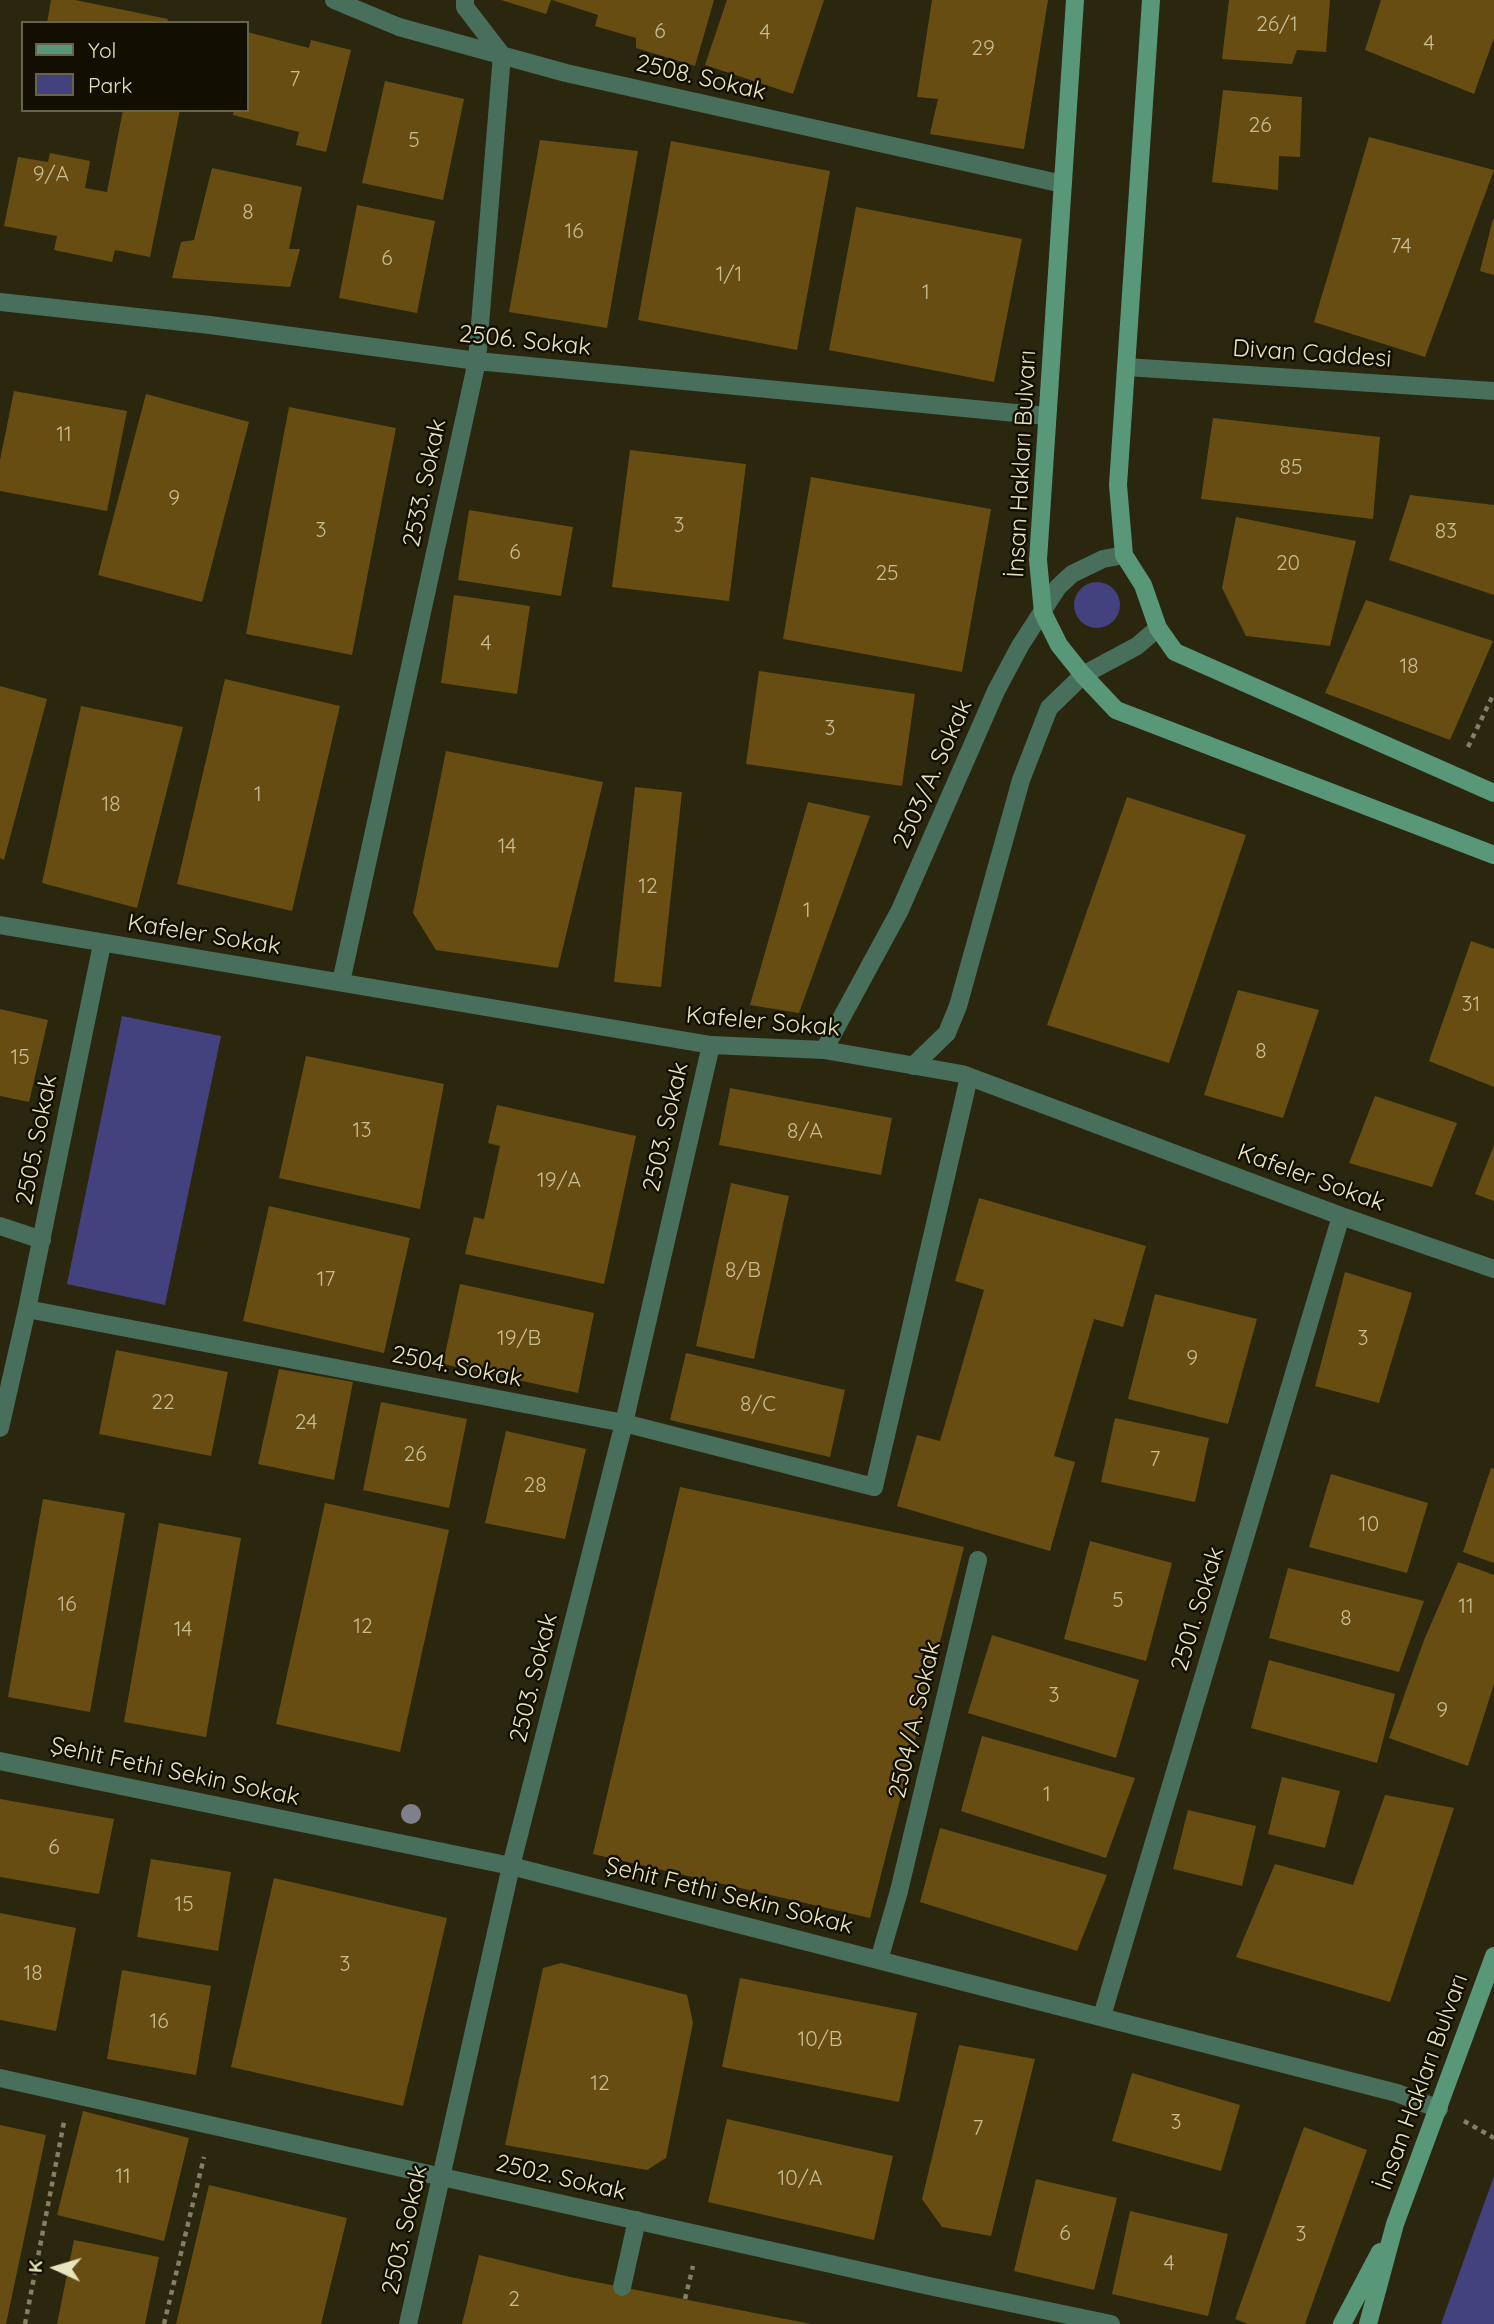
<!DOCTYPE html>
<html>
<head>
<meta charset="utf-8">
<style>
  body { margin:0 }
  #map { position:relative; width:1494px; height:2324px; overflow:hidden; background:#2a270e; font-family:Quicksand,sans-serif }
  canvas { display:block }
  .legend { position:absolute; left:21px; top:21px; width:228px; height:91px; box-sizing:border-box; background:#120f00; border:2px solid #68644c; margin:0; padding:9px 12px; list-style:none; font-size:21px; color:#e8e4be }
  .legend li { display:flex; align-items:center; gap:14px; height:35px }
  .legend b { width:35px; border:2px solid #68644c }
  .north { position:absolute; left:21px; top:2233px; width:70px; height:70px; -webkit-text-stroke:5px #120f00; paint-order:stroke; rotate:274deg; font-size:19px; font-weight:700; line-height:28px; text-align:center; color:#e8e4be }
  .north::after { content:''; display:block; margin:auto; width:24px; height:32px; background:#e8e4be; clip-path:polygon(50% 0,100% 100%,50% 72%,0 100%) }
</style>
</head>
<body>
<div id="map">
<canvas width="1494" height="2324"></canvas>
<ul class="legend">
<li><b style="height:9px;background:#589879"></b>Yol</li>
<li><b style="height:19px;background:#43417e"></b>Park</li>
</ul>
<div class="north">K</div>
</div>
<script>
const c = document.querySelector('canvas').getContext('2d');
c.lineJoin = 'round';
function paint(path, color) {
  c.fillStyle = color;
  c.fill(path, 'evenodd');
}
function toPath(rows) {
  const path = new Path2D();
  for (const r of rows) {
    if (r.length === 3) {
      path.moveTo(r[0] + r[2], r[1]);
      path.arc(r[0], r[1], r[2], 0, 2 * Math.PI);
      continue;
    }
    path.moveTo(r[0], r[1]);
    for (let i = 2; i < r.length; i += 2) path.lineTo(r[i], r[i + 1]);
  }
  return path;
}
function trace(path, color, width, dash) {
  c.strokeStyle = color;
  c.lineWidth = width;
  c.lineCap = dash ? 'butt' : 'round';
  c.setLineDash(dash || []);
  c.stroke(path);
}
function write(font, color, halo, rows, align = 'center') {
  c.font = font + ' Quicksand,sans-serif';
  c.lineWidth = 5;
  c.setLineDash([]);
  c.textBaseline = 'middle';
  c.strokeStyle = halo;
  c.fillStyle = color;
  for (const [text, x, y, turn = 0] of rows) {
    c.save();
    c.translate(x, y);
    c.rotate((+turn || 0) * Math.PI / 180);
    c.textAlign = isNaN(turn) ? turn : align;
    if (halo) c.strokeText(text, 0, 0);
    c.fillText(text, 0, 0);
    c.restore();
  }
}
const green = toPath([
  [1097,605,23],
  [122,1016,221,1036,165,1305,67,1284],
  [1494,2176,1494,2324,1441,2324]
]);
const building = toPath([
  [51,0,75,0,168,19,167,23,47,23],
  [501,0,551,0,546,14],
  [552,0,714,0,695,66,636,48,636,38,595,26,598,15],
  [727,0,824,0,793,94,705,65],
  [932,0,1048,0,1024,149,930,134,938,99,917,97],
  [1229,0,1330,0,1326,52,1297,50,1292,64,1222,59],
  [1381,0,1494,0,1494,38,1474,94,1365,50],
  [247,32,309,48,311,40,351,50,326,152,296,145,299,132,233,115,234,110,247,110],
  [385,81,464,99,443,200,362,183],
  [1223,90,1302,97,1300,157,1279,156,1278,190,1212,182],
  [123,110,180,110,150,257,115,250,112,262,54,250,57,236,4,226,18,157,48,162,50,153,90,161,85,188,107,192],
  [1369,137,1494,170,1425,357,1314,322],
  [540,140,638,151,607,328,509,312],
  [671,141,830,171,797,350,638,320],
  [212,168,302,187,289,249,300,249,290,287,172,278,181,242,194,240],
  [357,205,435,221,417,313,339,298],
  [856,207,1022,239,994,382,829,350],
  [1493,219,1494,219,1494,275,1480,271],
  [14,391,127,411,107,511,0,491,0,460],
  [146,394,249,422,202,602,98,575],
  [289,407,396,428,352,655,246,634],
  [1213,418,1380,437,1373,519,1201,499],
  [630,450,746,464,729,601,612,587],
  [811,477,991,509,962,672,783,639],
  [1410,495,1494,505,1494,595,1389,560],
  [469,510,573,527,561,596,458,580],
  [1236,517,1356,541,1330,646,1246,636,1222,588],
  [454,595,530,606,517,694,441,683],
  [1366,600,1493,641,1450,740,1325,693],
  [759,671,915,694,902,786,746,764],
  [225,679,340,706,292,911,177,884],
  [0,686,47,699,4,860,0,858],
  [81,706,183,727,137,908,42,883],
  [446,751,603,782,558,968,436,950,413,913],
  [635,787,682,792,661,987,614,982],
  [1127,797,1246,835,1169,1063,1047,1025],
  [808,802,870,816,799,1013,750,1005],
  [1471,941,1494,949,1494,1087,1429,1061],
  [1238,990,1319,1010,1283,1118,1204,1095],
  [0,1009,48,1020,29,1102,0,1096],
  [306,1056,444,1084,420,1209,279,1178],
  [730,1088,892,1118,881,1175,719,1145],
  [1375,1096,1457,1123,1432,1187,1349,1163],
  [497,1105,636,1136,604,1284,465,1254,474,1217,484,1219,500,1146,488,1143],
  [1494,1145,1494,1201,1475,1194],
  [731,1183,789,1196,754,1359,696,1346],
  [979,1198,1146,1246,1123,1327,1094,1319,1054,1456,1075,1462,1050,1551,897,1506,917,1435,940,1441,984,1290,955,1281],
  [269,1206,410,1238,384,1353,243,1321],
  [1345,1272,1412,1293,1379,1403,1315,1386],
  [460,1284,594,1313,578,1393,443,1364],
  [1155,1294,1257,1319,1228,1424,1128,1399],
  [116,1350,228,1372,211,1456,99,1434],
  [686,1353,845,1390,830,1457,670,1420],
  [279,1369,353,1382,334,1480,258,1464],
  [381,1402,467,1419,449,1508,363,1490],
  [1115,1418,1209,1438,1195,1502,1101,1482],
  [506,1431,586,1449,565,1539,485,1523],
  [1491,1468,1494,1469,1494,1563,1463,1552],
  [1331,1474,1428,1503,1407,1573,1309,1547],
  [680,1487,964,1547,870,1918,593,1854],
  [43,1499,125,1513,90,1712,8,1697],
  [325,1503,449,1530,400,1752,276,1724],
  [159,1523,241,1538,206,1737,124,1722],
  [1090,1541,1172,1563,1146,1661,1064,1639],
  [1458,1562,1494,1575,1494,1684,1468,1766,1389,1738,1424,1640],
  [1288,1568,1424,1601,1399,1672,1269,1638],
  [992,1635,1139,1680,1116,1758,968,1713],
  [1269,1660,1395,1694,1377,1763,1251,1728],
  [982,1736,1135,1778,1106,1858,961,1811],
  [1282,1777,1340,1791,1325,1848,1268,1834],
  [1385,1795,1454,1808,1390,2002,1236,1957,1275,1864,1353,1885],
  [0,1799,114,1819,99,1894,0,1877],
  [1188,1810,1256,1826,1242,1886,1173,1869],
  [940,1828,1107,1875,1077,1951,920,1902],
  [151,1859,231,1872,218,1951,137,1937],
  [274,1878,447,1918,403,2106,231,2067],
  [0,1913,76,1928,56,2031,0,2020],
  [561,1963,687,1995,693,2023,666,2158,647,2170,505,2145,543,1968],
  [122,1970,211,1986,196,2075,107,2059],
  [740,1978,917,2013,899,2102,722,2067],
  [959,2045,1035,2059,991,2236,942,2227,922,2199],
  [1132,2073,1240,2105,1221,2171,1112,2141],
  [83,2111,189,2138,164,2241,57,2215],
  [727,2119,893,2156,874,2240,708,2202],
  [0,2125,46,2135,6,2324,0,2324],
  [1304,2127,1367,2150,1305,2324,1248,2324,1235,2319],
  [1036,2179,1117,2198,1094,2290,1014,2271],
  [209,2185,347,2218,321,2324,176,2324],
  [1130,2211,1228,2234,1208,2316,1112,2294],
  [74,2240,159,2257,145,2324,57,2324],
  [479,2255,570,2277,811,2324,462,2324]
]);
const path = toPath([
  [1468,747,1494,693],
  [1464,2121,1494,2138],
  [685,2299,693,2266],
  [25,2324,64,2122],
  [164,2324,204,2157]
]);
const service = toPath([
  [874,1487,969,1077],
  [622,2287,637,2220]
]);
const pedestrian = toPath([
  [879,1960,899,1891]
]);
const minor = toPath([
  [334,0,399,27,566,73,1063,184],
  [0,302,210,325,477,361,1047,416],
  [0,925,711,1045,824,1050,962,1074,1341,1216,1494,1269],
  [341,982,477,361,502,55,465,7,465,0],
  [824,1050,900,910,996,691,1020,646,1058,587,1072,574,1103,559,1124,555],
  [913,1066,947,1033,958,1006,1021,780,1049,708,1083,675,1137,646,1158,628],
  [0,1226,42,1240],
  [27,1309,624,1423,874,1487],
  [0,1428,27,1309,102,944],
  [0,1761,511,1866,1397,2093,1439,2109],
  [899,1891,978,1560],
  [1102,2016,1341,1216],
  [0,2078,929,2286,1111,2324],
  [408,2324,511,1866,624,1423,711,1045]
]);
const tertiary = toPath([
  [1126,367,1494,391]
]);
const secondary = toPath([
  [1075,0,1038,560,1043,613,1059,645,1083,675,1116,710,1494,855],
  [1151,0,1118,485,1124,555,1143,585,1158,628,1175,652,1494,793],
  [1342,2324,1380,2252],
  [1368,2324,1395,2224,1494,1956]
]);
const trees = [
  [411,1814]
];
const numberNames = [
  ["26/1",1277,25],
  ["6",660,32],
  ["4",765,33],
  ["4",1429,44],
  ["29",983,49],
  ["7",295,80],
  ["26",1260,126],
  ["5",414,141],
  ["9/A",51,175],
  ["8",248,213],
  ["16",574,232],
  ["74",1401,247],
  ["6",387,259],
  ["1/1",729,275],
  ["1",926,293],
  ["11",64,435],
  ["85",1291,468],
  ["9",174,499],
  ["3",679,526],
  ["3",321,531],
  ["83",1446,532],
  ["6",515,553],
  ["20",1288,564],
  ["25",887,574],
  ["4",486,644],
  ["18",1409,667],
  ["3",830,729],
  ["1",258,795],
  ["18",111,805],
  ["14",507,847],
  ["12",648,887],
  ["1",807,911],
  ["31",1471,1005],
  ["8",1261,1052],
  ["15",20,1058],
  ["13",362,1131],
  ["8/A",805,1132],
  ["19/A",559,1181],
  ["8/B",743,1271],
  ["17",326,1280],
  ["19/B",519,1339],
  ["3",1363,1339],
  ["9",1192,1359],
  ["22",163,1403],
  ["8/C",758,1405],
  ["24",306,1423],
  ["26",415,1455],
  ["7",1155,1460],
  ["28",535,1486],
  ["10",1369,1525],
  ["5",1118,1601],
  ["16",67,1605],
  ["11",1466,1607],
  ["8",1346,1619],
  ["12",363,1627],
  ["14",183,1630],
  ["3",1054,1696],
  ["9",1442,1711],
  ["1",1047,1795],
  ["6",54,1848],
  ["15",184,1905],
  ["3",345,1965],
  ["18",33,1974],
  ["16",159,2022],
  ["10/B",820,2040],
  ["12",600,2084],
  ["3",1176,2123],
  ["7",978,2129],
  ["11",123,2177],
  ["10/A",800,2179],
  ["6",1065,2234],
  ["3",1301,2235],
  ["4",1169,2264],
  ["2",514,2300]
];
const streetNames = [
  ["2508. Sokak",701,78,13],
  ["2506. Sokak",525,341,6],
  ["Divan Caddesi",1312,354,4],
  ["İnsan Hakları Bulvarı",1022,464,-87],
  ["2533. Sokak",425,483,-78],
  ["2503/A. Sokak",933,774,-66],
  ["Kafeler Sokak",204,935,9],
  ["Kafeler Sokak",763,1022,5],
  ["2503. Sokak",666,1127,-77],
  ["2505. Sokak",37,1140,-79],
  ["Kafeler Sokak",1311,1178,20],
  ["2504. Sokak",457,1367,11],
  ["2501. Sokak",1198,1609,-73],
  ["2503. Sokak",534,1678,-76],
  ["2504/A. Sokak",915,1720,-77],
  ["Şehit Fethi Sekin Sokak",175,1772,12],
  ["Şehit Fethi Sekin Sokak",729,1896,14],
  ["İnsan Hakları Bulvarı",1422,2082,-70],
  ["2502. Sokak",561,2178,13],
  ["2503. Sokak",405,2230,-77]
];
paint(green, '#43417e');
paint(building, '#684d13');
trace(path, '#838061', 4.5, [5, 5]);
trace(service, '#486f5c', 18);
trace(pedestrian, '#486f5c', 18);
trace(minor, '#486f5c', 18);
trace(tertiary, '#486f5c', 18);
trace(secondary, '#589879', 18);
c.fillStyle = '#7f808c';
for (const [x, y] of trees) {
  c.beginPath();
  c.arc(x, y, 10, 0, 2 * Math.PI);
  c.fill();
}
write('21px', '#c8be93', null, numberNames);
write('24px', '#e8e4be', '#120f00', streetNames);
</script>
</body>
</html>
